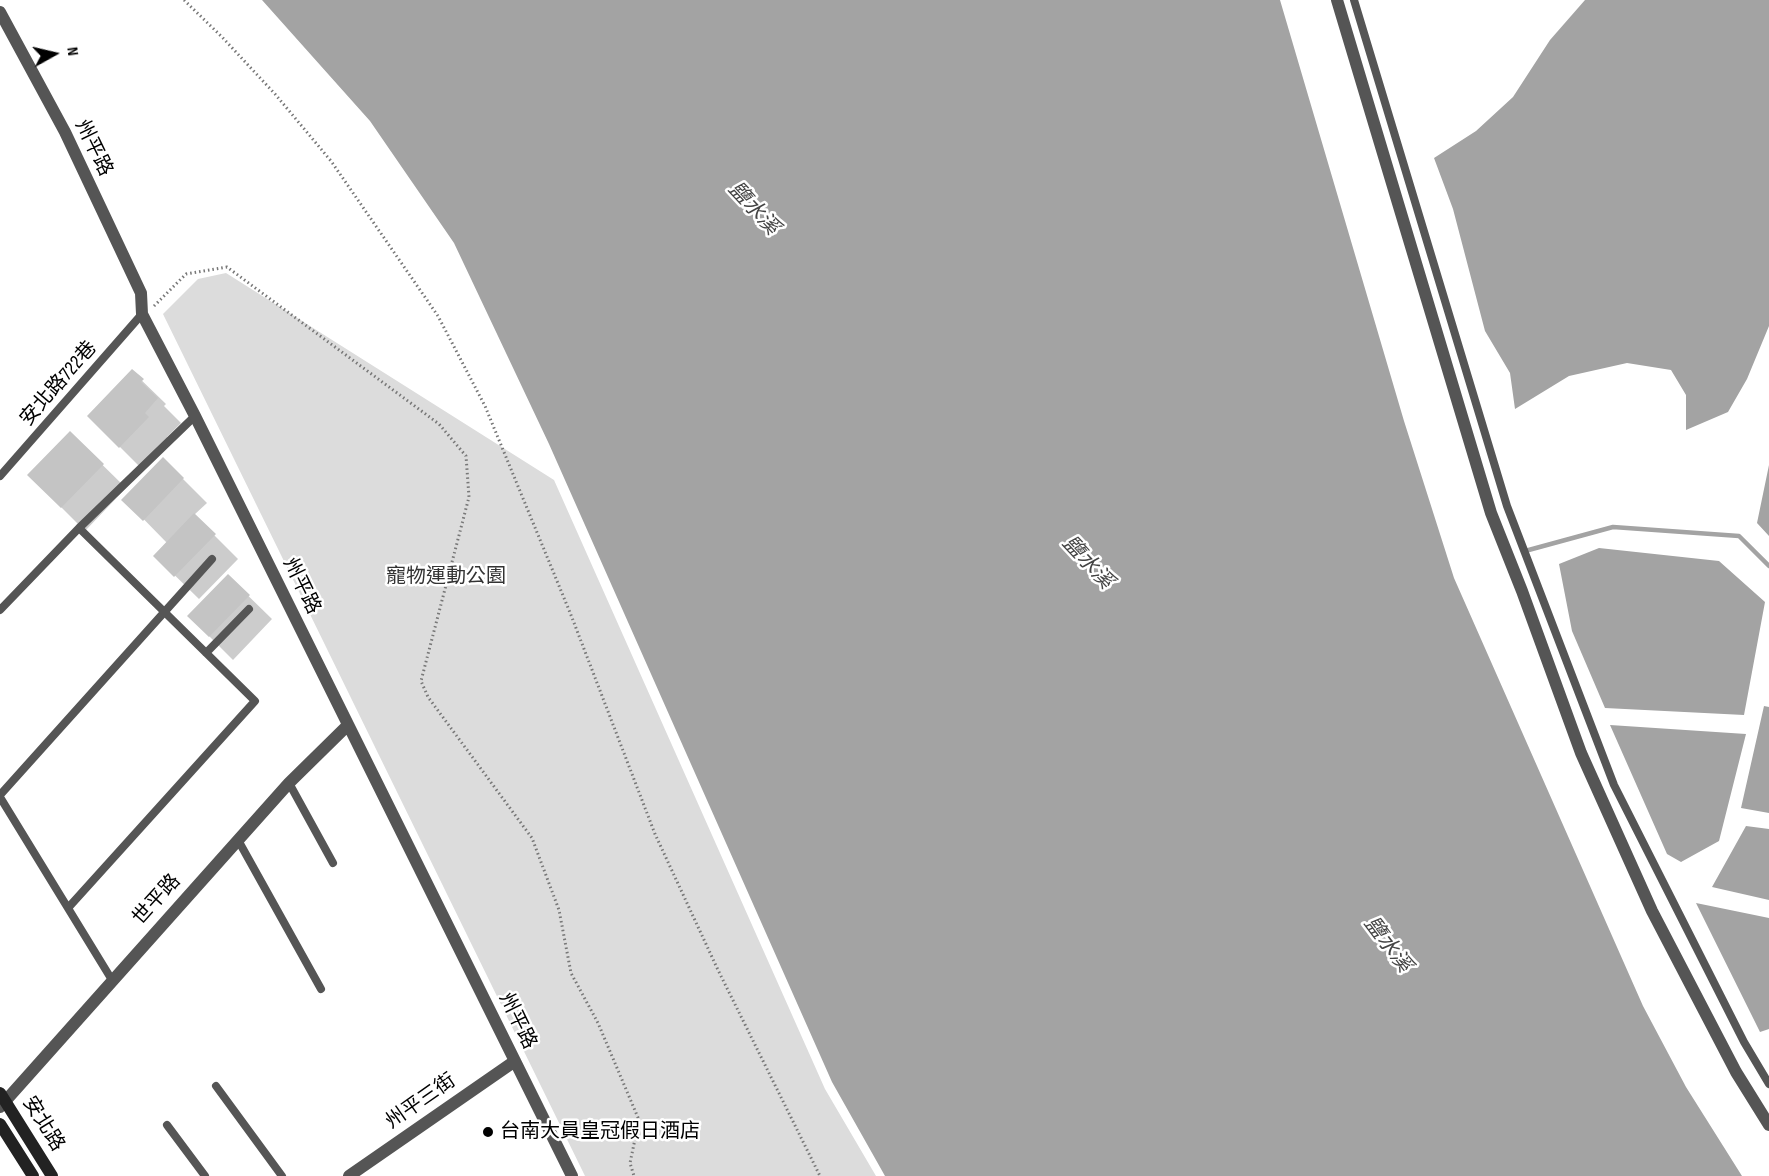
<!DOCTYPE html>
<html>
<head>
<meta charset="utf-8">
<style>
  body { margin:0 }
  #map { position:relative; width:1769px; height:1176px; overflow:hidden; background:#fff; font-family:"Sofia Sans Condensed",sans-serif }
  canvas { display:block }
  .north { position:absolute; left:24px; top:24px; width:60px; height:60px; -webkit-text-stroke:4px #fff; paint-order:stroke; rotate:82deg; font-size:16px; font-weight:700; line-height:24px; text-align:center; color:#000 }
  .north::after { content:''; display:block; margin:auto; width:21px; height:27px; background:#000; clip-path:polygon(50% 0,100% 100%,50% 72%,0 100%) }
</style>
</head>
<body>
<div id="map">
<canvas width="1769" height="1176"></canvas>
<div class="north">N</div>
</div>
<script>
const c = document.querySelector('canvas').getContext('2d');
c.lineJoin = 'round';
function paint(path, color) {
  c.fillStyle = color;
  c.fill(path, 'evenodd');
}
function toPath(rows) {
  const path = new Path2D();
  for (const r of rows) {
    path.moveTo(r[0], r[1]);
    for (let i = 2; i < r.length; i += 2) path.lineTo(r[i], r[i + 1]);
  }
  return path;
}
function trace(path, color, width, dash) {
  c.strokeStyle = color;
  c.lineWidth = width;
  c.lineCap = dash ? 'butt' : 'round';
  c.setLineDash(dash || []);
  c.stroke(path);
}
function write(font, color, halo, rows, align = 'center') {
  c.font = font + ' "Sofia Sans Condensed","Noto Sans TC",sans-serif';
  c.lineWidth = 5;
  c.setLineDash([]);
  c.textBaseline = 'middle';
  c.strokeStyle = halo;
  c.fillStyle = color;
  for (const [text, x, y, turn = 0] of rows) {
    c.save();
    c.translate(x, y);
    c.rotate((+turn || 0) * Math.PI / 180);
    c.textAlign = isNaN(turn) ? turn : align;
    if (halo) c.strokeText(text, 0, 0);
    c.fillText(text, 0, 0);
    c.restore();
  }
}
const green = toPath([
  [226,273,554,480,825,1089,876,1176,585,1176,163,314,198,279]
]);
const water = toPath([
  [262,0,1280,0,1404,421,1454,578,1643,1006,1686,1087,1742,1176,885,1176,832,1082,549,444,454,243,370,121],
  [1585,0,1769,0,1769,326,1747,379,1728,412,1686,430,1686,395,1671,370,1627,363,1569,376,1515,409,1510,373,1485,331,1453,209,1434,158,1476,131,1513,97,1550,40],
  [1769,465,1769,536,1757,523],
  [1599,548,1719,561,1765,602,1744,715,1605,708,1572,631,1559,564],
  [1764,706,1769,707,1769,813,1741,808],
  [1610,725,1746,734,1719,841,1681,862,1667,854],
  [1746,826,1769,829,1769,900,1712,887],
  [1696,903,1769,918,1769,1029,1760,1032]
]);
const shadow = toPath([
  [132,371,166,404,164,406,181,423,167,437,171,441,143,470,89,416],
  [70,433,126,488,85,531,29,475],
  [163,459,207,503,194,515,238,559,199,599,155,556,167,543,124,499],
  [228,576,272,619,233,660,189,616]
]);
const stream = toPath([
  [1525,551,1613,527,1739,536,1769,566]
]);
const building = toPath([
  [132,369,144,379,141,382,158,398,145,413,149,417,119,448,87,416],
  [70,431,104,464,61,508,27,475],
  [163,457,184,478,143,521,121,500],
  [194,513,216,534,174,577,153,556],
  [228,574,250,595,209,637,187,616]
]);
const path = toPath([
  [184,0,222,37,275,94,331,161,438,316,485,406,571,615,655,834,718,970,820,1176],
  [154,306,186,274,227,267,439,424,466,456,469,497,421,681,428,697,532,838,559,910,571,973,598,1023,639,1120,630,1163,634,1176]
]);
const lane = toPath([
  [1354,0,1507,506,1614,785,1744,1042,1769,1084],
  [0,476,142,314],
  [0,610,79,528,195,416],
  [206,653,249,609],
  [289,783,333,863],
  [0,795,212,559],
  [0,797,112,980],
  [238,840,321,989],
  [68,908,255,701,79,528],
  [216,1086,282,1176],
  [167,1125,205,1176]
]);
const street = toPath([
  [1337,0,1491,513,1522,591,1581,753,1652,911,1736,1072,1769,1125],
  [0,12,65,132,141,293,142,314,195,416,572,1176],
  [0,1107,289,783,348,725],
  [349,1176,515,1061]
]);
const secondary = toPath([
  [0,1093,52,1176],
  [0,1124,33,1176]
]);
const markers = [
  [488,1132,6,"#000"]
];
const streetNames = [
  ["州平路",93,148,64],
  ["安北路722巷",59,384,-49],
  ["州平路",301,586,64],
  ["世平路",157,900,-48],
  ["州平路",517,1021,64],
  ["州平三街",421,1102,-35],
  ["安北路",43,1124,58]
];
const parkNames = [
  ["寵物運動公園",446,577]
];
const poiNames = [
  ["台南大員皇冠假日酒店",500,1132]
];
const waterNames = [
  ["鹽水溪",753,209,47],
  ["鹽水溪",1087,563,47],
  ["鹽水溪",1387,945,53]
];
paint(green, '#dcdcdc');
paint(water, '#a3a3a3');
paint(shadow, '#0003');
trace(stream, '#a3a3a3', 4.5);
paint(building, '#c4c4c4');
trace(path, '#777', 3, [1.5, 3]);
trace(lane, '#555', 8);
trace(street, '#555', 12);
trace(secondary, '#222', 12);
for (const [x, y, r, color] of markers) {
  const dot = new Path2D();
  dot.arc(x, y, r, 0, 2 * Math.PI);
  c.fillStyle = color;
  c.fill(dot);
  trace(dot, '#fff', 2);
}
write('20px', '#000', '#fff', streetNames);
write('20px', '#333', '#fff', parkNames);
write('20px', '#000', '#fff', poiNames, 'left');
write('italic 21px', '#444', '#fff', waterNames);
</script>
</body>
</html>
